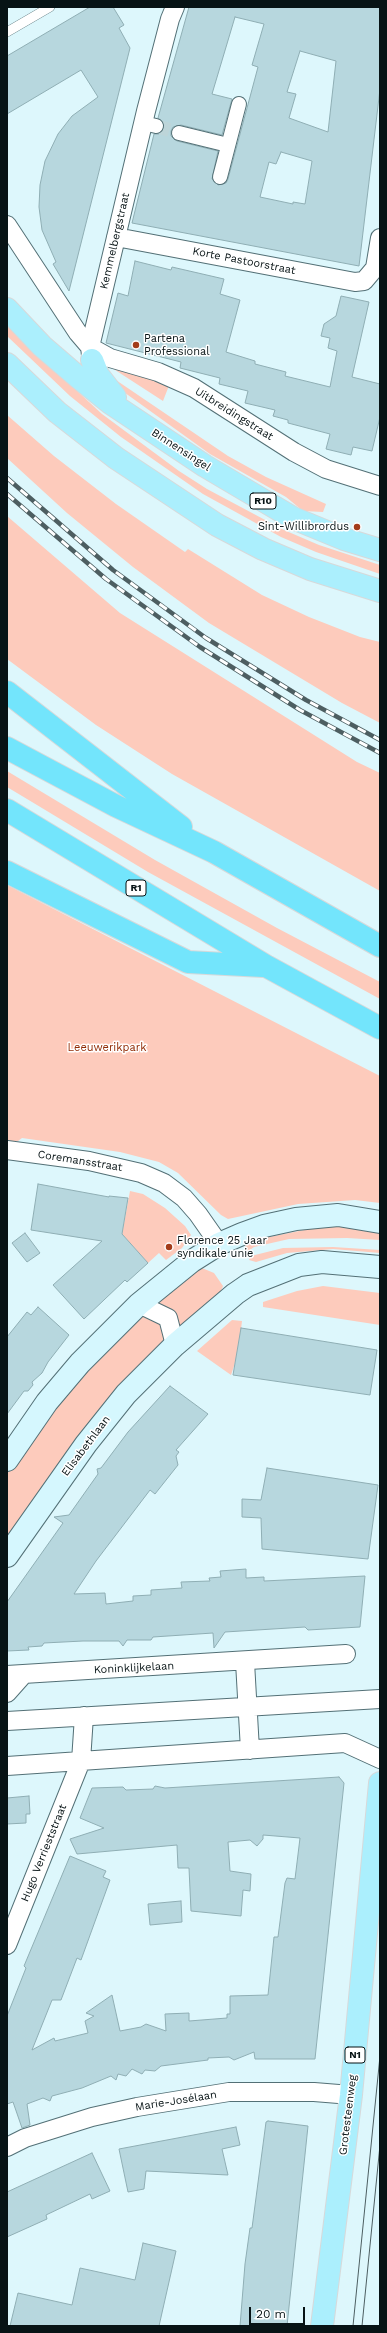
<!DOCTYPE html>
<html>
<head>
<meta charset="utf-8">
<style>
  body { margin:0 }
  #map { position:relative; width:387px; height:2333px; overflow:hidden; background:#ddf7fc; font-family:"Work Sans",sans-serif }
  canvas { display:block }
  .frame { position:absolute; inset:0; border:8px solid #071315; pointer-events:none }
  .scale { position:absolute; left:249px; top:2307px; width:56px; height:18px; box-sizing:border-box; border:2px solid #071315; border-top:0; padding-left:5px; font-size:12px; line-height:14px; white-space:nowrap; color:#071315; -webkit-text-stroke:3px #fff; paint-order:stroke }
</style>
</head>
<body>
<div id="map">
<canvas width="387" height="2333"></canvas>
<div class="frame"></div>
<div class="scale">20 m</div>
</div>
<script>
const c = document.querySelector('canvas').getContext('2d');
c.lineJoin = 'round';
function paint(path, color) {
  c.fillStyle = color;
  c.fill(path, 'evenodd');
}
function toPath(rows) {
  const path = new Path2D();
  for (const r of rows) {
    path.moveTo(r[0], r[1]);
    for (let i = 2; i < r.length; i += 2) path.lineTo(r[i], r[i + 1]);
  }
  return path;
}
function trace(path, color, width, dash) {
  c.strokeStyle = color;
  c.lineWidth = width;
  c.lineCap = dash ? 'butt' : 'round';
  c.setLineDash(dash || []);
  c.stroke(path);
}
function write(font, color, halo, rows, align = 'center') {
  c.font = font + ' "Work Sans",sans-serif';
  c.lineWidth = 3;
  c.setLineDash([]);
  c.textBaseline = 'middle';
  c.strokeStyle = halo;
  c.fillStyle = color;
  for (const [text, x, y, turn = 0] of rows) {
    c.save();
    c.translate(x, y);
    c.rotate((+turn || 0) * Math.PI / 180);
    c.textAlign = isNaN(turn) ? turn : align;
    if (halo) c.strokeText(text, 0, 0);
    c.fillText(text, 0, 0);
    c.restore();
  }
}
const green = toPath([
  [7,326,102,414,179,471,207,489,284,530,319,545,380,565,380,574,316,552,281,537,203,494,121,437,70,396,7,336],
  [112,368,170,383,163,401],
  [107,374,228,456,266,477,326,504,323,512,303,511,286,497,210,454,121,390],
  [7,415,54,456,116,504,185,552,188,549,262,595,309,617,360,637,380,642,380,723,342,703,209,623,133,567,67,513,7,458],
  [7,516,120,613,357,762,380,773,380,891,172,774,96,725,7,659],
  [7,771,155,860,277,928,380,982,380,999,148,872,32,802,7,787],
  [7,885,380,1076,380,1203,355,1200,298,1204,228,1219,221,1215,178,1173,159,1162,120,1152,22,1138,18,1141,7,1141],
  [130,1191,143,1194,165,1208,185,1226,191,1235,182,1248,166,1260,159,1253,148,1263,122,1234],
  [324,1226,380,1229,380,1240,347,1238,289,1239,254,1247,247,1252,244,1250,246,1244,254,1240],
  [333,1247,380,1250,380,1253,333,1249,287,1253,256,1262,249,1260,251,1256,283,1248],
  [202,1268,214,1273,223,1286,221,1291,7,1540,7,1474,55,1406,125,1329,194,1270],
  [323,1286,380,1293,380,1325,263,1307,263,1302,297,1291],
  [232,1320,242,1321,238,1354,231,1375,197,1351]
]);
const building = toPath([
  [90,7,113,7,124,25,119,28,130,48,69,291,53,264,56,262,42,230,39,207,40,185,45,161,58,134,72,116,98,97,81,70,7,114,7,56,90,7],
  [189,7,380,7,380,89,359,266,132,223,154,134,159,134,164,128,164,123,158,118,189,7],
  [235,17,264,24,252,65,258,67,228,179,226,183,218,185,212,179,218,151,177,141,171,136,171,131,173,127,181,125,222,135,232,99,212,94,235,17],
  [300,51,336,61,328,132,289,118,296,94,287,92,300,51],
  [281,152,312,161,305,204,293,202,293,204,260,197,269,162,276,164,281,152],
  [135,261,171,270,172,267,224,279,220,294,240,300,226,352,255,361,255,364,286,372,285,376,330,387,337,351,328,348,330,338,321,336,324,324,336,316,341,296,369,302,352,377,380,384,380,417,372,451,353,447,351,455,326,449,330,434,288,423,288,420,273,416,275,410,245,403,248,391,219,384,220,378,180,368,181,362,106,343,118,293,128,296,135,261],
  [38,1184,109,1197,109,1196,128,1198,122,1234,148,1263,127,1282,125,1280,84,1319,53,1285,102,1241,31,1230,38,1184],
  [25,1233,40,1253,27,1262,12,1243,25,1233],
  [38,1307,69,1335,48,1362,42,1373,32,1382,33,1385,28,1391,24,1391,7,1414,7,1337,27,1312,31,1315,38,1307],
  [241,1328,377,1350,370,1395,233,1375,241,1328],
  [170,1386,208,1414,176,1450,179,1452,176,1456,178,1465,155,1494,150,1490,96,1561,74,1594,105,1593,106,1604,133,1601,133,1596,151,1595,151,1590,182,1588,181,1582,210,1581,209,1578,221,1577,220,1571,246,1569,246,1578,264,1577,264,1581,365,1576,360,1627,308,1630,305,1627,225,1632,214,1648,213,1633,153,1637,151,1640,127,1640,123,1646,119,1641,83,1641,44,1643,42,1646,28,1647,29,1650,7,1651,7,1602,63,1523,54,1517,69,1515,98,1474,97,1469,101,1468,128,1432,170,1386],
  [267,1468,378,1485,368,1559,262,1549,261,1518,242,1517,242,1499,261,1500,267,1468],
  [339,1777,344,1783,315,2059,255,2059,254,2052,234,2060,229,2057,208,2058,208,2060,161,2066,155,2071,145,2070,142,2074,132,2069,126,2076,118,2074,116,2080,111,2076,82,2088,52,2096,50,2101,43,2098,27,2104,30,2125,22,2128,13,2102,7,2104,7,2016,26,1968,24,1966,70,1856,106,1871,103,1877,110,1880,81,1960,77,1958,61,2000,52,2000,32,2050,54,2038,55,2041,88,2033,85,2021,94,2016,86,2013,112,1995,120,2031,141,2027,146,2024,166,2031,165,2014,189,2013,189,2021,227,2018,227,2014,230,2014,230,1996,268,1995,274,1937,278,1937,285,1883,287,1878,295,1879,300,1838,263,1835,263,1839,257,1846,250,1840,228,1842,230,1871,251,1874,250,1891,243,1890,241,1916,191,1911,189,1868,178,1868,177,1845,77,1854,70,1839,104,1828,80,1818,92,1788,123,1787,126,1790,153,1789,155,1786,165,1788,339,1777],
  [29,1796,30,1814,26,1814,26,1823,7,1824,7,1798,29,1796],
  [181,1901,182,1922,150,1925,148,1904,181,1901],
  [268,2121,308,2126,287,2326,240,2326,245,2264,250,2228,252,2228,266,2122,268,2121],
  [236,2127,240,2145,222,2149,228,2175,146,2171,144,2189,128,2192,119,2149,236,2127],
  [92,2153,110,2191,92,2199,90,2194,46,2215,47,2219,7,2237,7,2192,92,2153],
  [143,2243,176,2251,159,2326,10,2326,18,2293,72,2305,80,2268,135,2280,143,2243]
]);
const pedestrianTunnel = toPath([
  [156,126,179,133]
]);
const service = toPath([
  [7,32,50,7]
]);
const pedestrian = toPath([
  [143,123,156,126],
  [179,133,228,145],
  [220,177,239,104]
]);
const minor = toPath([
  [7,225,78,333,90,347,110,358,158,372,194,388,294,452,326,469,380,486],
  [116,237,355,282,364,281,375,268,380,238],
  [91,355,90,347,146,111,170,19,175,7],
  [7,1150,89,1161,141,1173,164,1183,184,1198,198,1214,219,1244],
  [139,1304,168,1318,175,1345],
  [245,1662,250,1750],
  [7,1675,346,1654],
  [7,1693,23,1675],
  [7,1721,380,1699],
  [7,1766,345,1743,380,1759],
  [7,1945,81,1761,84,1716],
  [7,2147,25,2138,92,2117,137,2107,229,2092,314,2092,351,2095]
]);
const secondary = toPath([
  [7,1460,47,1402,80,1363,139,1304,192,1261,219,1244,242,1234,264,1226,296,1219,338,1215,380,1222],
  [7,1556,86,1444,126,1394,175,1345,235,1294,248,1285,299,1265,322,1262,380,1267]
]);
const primary = toPath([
  [7,309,42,346,78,377,109,402,205,466,293,518,344,539,380,550],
  [92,360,98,375,115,397],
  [7,364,57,412,116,458,217,525,263,549,310,569,380,591],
  [322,2326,351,2095,380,1783]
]);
const motorway = toPath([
  [7,692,181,827],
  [7,748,116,806,214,852,380,946],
  [7,810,266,966,380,1028],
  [7,872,188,962,263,966]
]);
const tram = toPath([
  [353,2326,380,2056],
  [362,2326,380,2145]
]);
const rail = toPath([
  [7,478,113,570,206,638,306,700,380,740],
  [7,494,106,579,200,647,300,710,380,753]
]);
const markers = [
  [136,345,4,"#a33c1a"],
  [357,527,4,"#a33c1a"],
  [169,1247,4,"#a33c1a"]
];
const shields = [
  [263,501,26],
  [136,888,20],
  [355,2055,20]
];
const shieldNames = [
  ["R10",263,501],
  ["R1",136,888],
  ["N1",355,2055]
];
const streetNames = [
  ["Kemmelbergstraat",115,241,-77],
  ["Korte Pastoorstraat",244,261,11],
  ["Uitbreidingstraat",234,414,32],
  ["Binnensingel",181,450,33],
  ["Coremansstraat",80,1161,9],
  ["Elisabethlaan",86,1446,-53],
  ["Koninklijkelaan",134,1668,-3],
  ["Hugo Verrieststraat",44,1853,-68],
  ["Marie-Josélaan",176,2101,-9],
  ["Grotesteenweg",348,2115,-83]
];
const poiNames = [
  ["Partena",144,339],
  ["Professional",144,352],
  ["Sint-Willibrordus",349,527,"right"],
  ["Florence 25 Jaar",177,1241],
  ["syndikale unie",177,1254]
];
const parkNames = [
  ["Leeuwerikpark",107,1048]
];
paint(green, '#fdcbbc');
paint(building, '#b7d7de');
trace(building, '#8faeb4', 1);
trace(pedestrianTunnel, '#bdd5d9', 14, [14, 7]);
trace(service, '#537076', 10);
trace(pedestrian, '#537076', 16);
trace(minor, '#537076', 20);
trace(secondary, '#537076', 24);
trace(primary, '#d7d9da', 24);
trace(motorway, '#d7d9da', 24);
trace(service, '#fff', 9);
trace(pedestrian, '#fff', 14);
trace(minor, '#fff', 18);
trace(secondary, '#d5f7fe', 22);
trace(primary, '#abeffd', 22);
trace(motorway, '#73e5fc', 22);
trace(tram, '#4d5e61', 1);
trace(rail, '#4d5e61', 4.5);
trace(rail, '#fff', 3, [9]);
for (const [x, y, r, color] of markers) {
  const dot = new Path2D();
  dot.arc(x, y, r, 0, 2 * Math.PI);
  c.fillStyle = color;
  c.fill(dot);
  trace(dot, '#fff', 1.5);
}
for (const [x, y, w] of shields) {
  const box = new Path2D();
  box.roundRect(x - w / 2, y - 8, w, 16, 3);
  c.fillStyle = '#fff';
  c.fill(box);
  trace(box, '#071315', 1);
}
write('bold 10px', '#071315', null, shieldNames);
write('11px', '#071315', '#fff', streetNames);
write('11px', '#071315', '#fff', poiNames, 'left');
write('11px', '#912c06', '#fff', parkNames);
</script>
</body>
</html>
